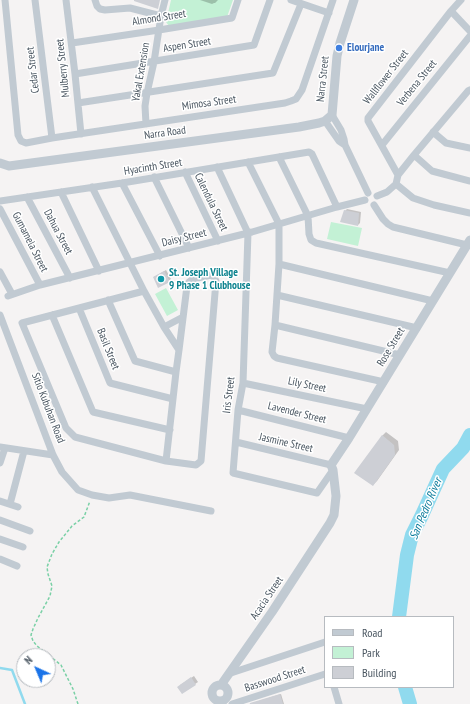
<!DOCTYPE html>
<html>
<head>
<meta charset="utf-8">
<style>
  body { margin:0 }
  #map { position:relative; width:470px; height:704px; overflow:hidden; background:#f5f3f3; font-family:"PT Sans Narrow",sans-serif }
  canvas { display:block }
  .legend { position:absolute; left:324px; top:616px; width:130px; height:72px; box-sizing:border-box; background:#fff; border:1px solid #b7bbc0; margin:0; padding:5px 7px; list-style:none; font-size:12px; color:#4a5661 }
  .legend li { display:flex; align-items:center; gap:8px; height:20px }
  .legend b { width:20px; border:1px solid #b7bbc0 }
  .north { position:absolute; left:16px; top:648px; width:40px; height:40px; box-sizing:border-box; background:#fff; border:1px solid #b7bbc0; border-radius:50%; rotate:316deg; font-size:11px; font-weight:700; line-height:16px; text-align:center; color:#4a5661 }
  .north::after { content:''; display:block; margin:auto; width:14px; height:18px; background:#1a73e8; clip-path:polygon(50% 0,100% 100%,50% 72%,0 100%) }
</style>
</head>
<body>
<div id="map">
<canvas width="470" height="704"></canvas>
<ul class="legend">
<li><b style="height:5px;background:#c1cad2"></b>Road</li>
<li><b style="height:11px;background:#c3f1d5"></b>Park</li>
<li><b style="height:11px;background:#cdcfd5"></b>Building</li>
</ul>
<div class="north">N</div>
</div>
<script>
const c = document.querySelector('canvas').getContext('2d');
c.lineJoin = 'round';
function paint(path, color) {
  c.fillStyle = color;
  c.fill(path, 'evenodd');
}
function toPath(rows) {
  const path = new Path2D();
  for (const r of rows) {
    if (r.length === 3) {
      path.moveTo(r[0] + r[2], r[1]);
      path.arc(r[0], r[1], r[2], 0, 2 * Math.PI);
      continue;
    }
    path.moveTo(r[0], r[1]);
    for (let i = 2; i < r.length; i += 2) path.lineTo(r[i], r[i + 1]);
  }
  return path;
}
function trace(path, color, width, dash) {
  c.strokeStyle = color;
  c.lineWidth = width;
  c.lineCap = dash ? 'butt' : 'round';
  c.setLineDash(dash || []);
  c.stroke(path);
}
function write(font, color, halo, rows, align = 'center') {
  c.font = font + ' "PT Sans Narrow",sans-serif';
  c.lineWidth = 3;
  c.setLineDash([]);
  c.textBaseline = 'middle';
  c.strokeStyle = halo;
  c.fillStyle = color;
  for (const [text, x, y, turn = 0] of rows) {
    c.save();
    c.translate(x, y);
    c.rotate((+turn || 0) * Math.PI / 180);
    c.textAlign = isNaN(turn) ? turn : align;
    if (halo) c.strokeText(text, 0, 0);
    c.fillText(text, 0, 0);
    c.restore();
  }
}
const green = toPath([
  [171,0,233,0,227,17,169,26,166,22],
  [331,222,362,228,358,246,327,239],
  [166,288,178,310,167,316,155,294]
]);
const shadow = toPath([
  [200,0,218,0,215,3,214,3,212,4],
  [347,209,361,212,360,223,358,225,345,211],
  [166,270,171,279,169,281,154,277],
  [386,432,398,441,399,450,377,481,373,485,382,436],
  [194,676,198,682,182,693,180,685],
  [281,694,284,704,249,704]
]);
const stream = toPath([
  [0,668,12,670,25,704]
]);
const river = toPath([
  [399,617,407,555,412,535,422,515,443,469,463,448,470,435],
  [405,687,410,704]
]);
const building = toPath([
  [134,0,160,0,158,9,134,1],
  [344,210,359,213,358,226,340,222],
  [164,271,170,282,158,288,153,277],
  [382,435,394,445,395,455,373,486,354,473],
  [191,677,196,685,182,694,177,687],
  [280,694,283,704,250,704,250,703]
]);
const path = toPath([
  [78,704,73,689,61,665,37,646,33,641,31,635,33,629,38,618,50,596,52,586,48,574,47,567,52,554,59,542,72,526,84,517,90,501]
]);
const minor = toPath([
  [5,0,18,135,21,141,26,143,52,138,285,103,291,101,296,99,302,90,333,0],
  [35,0,52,138],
  [66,0,75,74,81,134],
  [95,0,97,6,100,9,105,10,130,8,161,16],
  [291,0,329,13],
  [451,11,470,31],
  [72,43,159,30,232,18,238,0],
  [75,74,254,45,270,0],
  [78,103,273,73,301,4],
  [332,115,341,130,344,139,345,145,368,193],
  [325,121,339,141,345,145],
  [146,124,145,106,147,93,154,62,161,16,165,0],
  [433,132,446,143,470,148],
  [382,145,470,36],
  [414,155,432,171,470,181],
  [279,157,308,216,309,234,311,240,316,243,450,273],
  [248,162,279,224,279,264,275,325],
  [217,167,248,233,243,383,238,410,233,473,317,493,333,470],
  [185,172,218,241],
  [398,175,368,121,368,118,451,11,461,0],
  [154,177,189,248],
  [122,183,160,256],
  [396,184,413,198,434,205,470,213],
  [92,187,144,291,164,327,179,350,176,372,166,461,75,437,66,428,22,323,144,291],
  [61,192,99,271],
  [377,196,387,192,396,184,398,175,414,155,468,91,470,90],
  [27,197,70,278],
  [0,201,122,183,309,152,312,154,337,207],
  [374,205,383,219,388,224,393,227,467,245],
  [0,209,40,285],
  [279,264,433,301],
  [0,272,12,294],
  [277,295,417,328],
  [8,296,40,285,252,232,337,207,365,200],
  [108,300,135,361,176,372],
  [79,308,110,383,173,399],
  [0,315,53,455,62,472,78,490,92,495,109,498,130,495,211,511],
  [52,315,93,412,170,430],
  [164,327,183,317],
  [384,382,277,358,274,356,272,352,275,325,400,355],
  [243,383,367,409],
  [238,410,349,438],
  [236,442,331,465],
  [0,447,53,455],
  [166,461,196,465,201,461,216,281,214,277,211,275,193,279,189,282,187,286,179,350],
  [0,463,5,448],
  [0,501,18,507],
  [10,504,24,451],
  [0,520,30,531],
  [0,539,23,547],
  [0,559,17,566],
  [231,673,325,642],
  [334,687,339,704],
  [222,701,223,704],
  [232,704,325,674]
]);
const tertiary = toPath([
  [0,163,9,166,299,127,319,123,325,121,332,115,337,56,340,43,354,0],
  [221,685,272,612,330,523,334,515,336,496,333,470,331,465,349,438,470,240],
  [220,693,8]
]);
const markers = [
  [339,48,4,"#3f7fe0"],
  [161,279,4,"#0f9aa8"]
];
const streetNames = [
  ["Almond Street",159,18,-9],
  ["Aspen Street",187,45,-9],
  ["Mulberry Street",63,68,-96],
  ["Cedar Street",33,70,-97],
  ["Yakal Extension",141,72,-80],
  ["Wallflower Street",386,77,-52],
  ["Narra Street",323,79,-84],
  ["Verbena Street",417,83,-51],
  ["Mimosa Street",209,103,-8],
  ["Narra Road",165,133,-8],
  ["Hyacinth Street",153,167,-9],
  ["Calendula Street",211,202,64],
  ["Dahua Street",58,232,62],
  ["Daisy Street",184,238,-14],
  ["Gumamela Street",30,242,63],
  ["Rose Street",391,347,-59],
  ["Basil Street",108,349,68],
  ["Lily Street",307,385,12],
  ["Iris Street",229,395,-83],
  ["Sitio Kubuhan Road",48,408,69],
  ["Lavender Street",297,413,14],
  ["Jasmine Street",286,443,13],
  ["Acacia Street",267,598,-56],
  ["Basswood Street",275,679,-18]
];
const shopNames = [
  ["Elourjane",347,48]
];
const cultureNames = [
  ["St. Joseph Village",169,273],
  ["9 Phase 1 Clubhouse",169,286]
];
const waterNames = [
  ["San Pedro River",426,509,-67]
];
paint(green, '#c3f1d5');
paint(shadow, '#0003');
trace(stream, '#90daee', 2.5);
trace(river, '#90daee', 14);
paint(building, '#cdcfd5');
trace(path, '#7ad0a6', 1.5, [3, 2]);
trace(minor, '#c1cad2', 7);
trace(tertiary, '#c1cad2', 9);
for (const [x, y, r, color] of markers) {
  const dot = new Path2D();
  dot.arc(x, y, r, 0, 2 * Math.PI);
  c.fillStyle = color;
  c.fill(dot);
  trace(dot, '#fff', 1.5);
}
write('11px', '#4a5661', '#fff', streetNames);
write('bold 11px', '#366cbe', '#fff', shopNames, 'left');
write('bold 11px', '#0d838f', '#fff', cultureNames, 'left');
write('italic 12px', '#0c7c9b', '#fff', waterNames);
</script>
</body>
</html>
